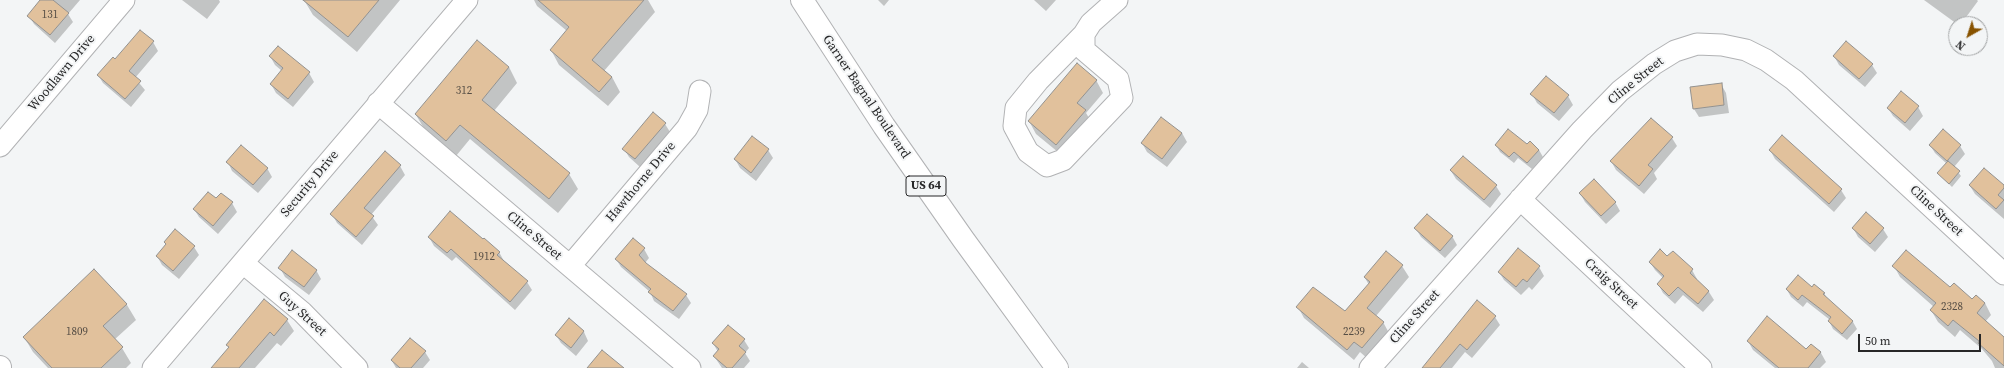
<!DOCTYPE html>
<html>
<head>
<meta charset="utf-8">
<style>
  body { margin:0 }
  #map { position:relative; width:2004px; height:368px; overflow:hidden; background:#f3f5f6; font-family:"Source Serif 4",serif }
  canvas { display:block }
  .north { position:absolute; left:1948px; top:16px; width:40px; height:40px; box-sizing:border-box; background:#f3f5f6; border:1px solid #a1a3a4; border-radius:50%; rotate:219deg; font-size:11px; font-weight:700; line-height:16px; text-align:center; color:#272728 }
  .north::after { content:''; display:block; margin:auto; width:14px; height:18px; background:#885300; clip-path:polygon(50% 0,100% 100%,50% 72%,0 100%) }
  .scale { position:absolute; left:1858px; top:334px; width:123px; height:18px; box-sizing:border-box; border:2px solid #272728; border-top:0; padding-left:5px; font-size:12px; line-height:14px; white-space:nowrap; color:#272728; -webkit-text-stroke:3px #f3f5f6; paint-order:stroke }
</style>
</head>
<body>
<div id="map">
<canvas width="2004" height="368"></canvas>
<div class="north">N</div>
<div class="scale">50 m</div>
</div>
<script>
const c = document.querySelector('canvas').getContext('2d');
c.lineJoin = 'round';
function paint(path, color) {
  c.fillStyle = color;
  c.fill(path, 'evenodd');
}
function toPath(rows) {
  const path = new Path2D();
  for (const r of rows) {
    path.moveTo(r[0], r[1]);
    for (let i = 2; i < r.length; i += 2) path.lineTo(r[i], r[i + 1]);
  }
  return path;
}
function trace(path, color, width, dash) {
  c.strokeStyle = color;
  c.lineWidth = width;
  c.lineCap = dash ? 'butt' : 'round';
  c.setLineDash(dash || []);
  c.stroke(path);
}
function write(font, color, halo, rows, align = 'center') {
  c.font = font + ' "Source Serif 4",serif';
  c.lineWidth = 4;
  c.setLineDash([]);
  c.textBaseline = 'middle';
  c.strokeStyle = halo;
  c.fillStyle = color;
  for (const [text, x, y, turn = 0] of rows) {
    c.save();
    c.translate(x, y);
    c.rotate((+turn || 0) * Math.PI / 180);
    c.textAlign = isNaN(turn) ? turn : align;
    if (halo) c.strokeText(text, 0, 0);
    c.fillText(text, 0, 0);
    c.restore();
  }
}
const shadow = toPath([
  [42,0,80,0,68,14,73,22,55,43,34,24,29,16],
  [182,0,219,0,220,2,207,19],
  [304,0,400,0,357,52,313,15],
  [534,0,648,0,655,12,604,71,612,77,620,92,608,106,559,65,551,50,567,31,537,6],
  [878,0,889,0,884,6],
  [1034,0,1056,0,1046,11],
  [1924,0,1977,0,1978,1,1961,24,1957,24],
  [153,42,158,51,135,78,145,90,131,107,103,83,98,75,115,60],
  [278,47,309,73,314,82,293,107,276,93,271,84,282,71,275,65,270,56],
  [1834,56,1872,65,1877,73,1865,87,1839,65],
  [509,67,517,83,494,111,569,174,578,189,558,213,470,139,456,156,425,130,416,115],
  [1096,80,1103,93,1086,113,1092,123,1064,157,1036,134,1029,121],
  [1721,84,1726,93,1729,113,1699,117,1694,109],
  [1901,92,1918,107,1923,116,1910,131,1893,116,1888,108],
  [1532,94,1568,96,1573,105,1559,121,1537,103],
  [665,124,670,132,640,167,629,157,624,149],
  [1182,133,1187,142,1167,167,1147,152,1142,143],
  [1672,138,1677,146,1654,173,1657,179,1644,194,1616,170,1611,161],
  [1530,142,1539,150,1543,157,1532,169,1518,158,1514,163,1500,152,1496,145,1527,146],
  [1930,145,1960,146,1965,154,1954,167,1961,176,1952,187,1938,173,1947,164,1935,153],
  [768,150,773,158,756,181,740,168,735,159],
  [1770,150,1841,190,1846,198,1834,212,1775,159],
  [385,153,400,166,405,175,371,215,378,225,362,245,337,223,332,214],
  [228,162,267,168,272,177,258,193,232,171],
  [1451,171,1496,186,1501,194,1490,208,1456,179],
  [1970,186,2004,186,2004,219,1975,194],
  [1580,193,1615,202,1620,211,1606,224,1585,202],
  [216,200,232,203,237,212,218,234,199,217,194,209],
  [1853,228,1883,229,1888,237,1875,252,1858,237],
  [1416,229,1452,236,1457,245,1445,258,1421,237],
  [429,237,499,252,504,261,527,282,532,290,515,310,456,257,452,261,434,246],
  [165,242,194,247,199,255,179,279,162,265,157,256,167,245],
  [644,249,649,258,645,263,686,295,691,303,679,319,654,301,650,292,621,267,616,259],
  [1673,252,1692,270,1697,279,1696,280,1709,292,1714,300,1703,312,1683,295,1675,304,1663,293,1658,284,1663,278,1655,270,1650,262,1668,258],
  [1402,266,1409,277,1376,316,1383,322,1389,333,1368,359,1360,352,1354,360,1304,318,1298,307,1346,313,1369,285,1365,278],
  [1894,266,1950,288,1973,300,1985,303,1991,315,1985,322,2004,338,2004,368,1995,368,1992,361,1982,349,1960,330,1955,337,1938,322,1931,310,1934,307,1900,277],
  [1539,267,1544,276,1532,290,1529,287,1521,295,1504,280,1499,272],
  [280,268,316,270,321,279,309,295,285,277],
  [94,271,127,305,136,320,114,340,122,348,131,363,126,368,48,368,33,352,24,337],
  [1812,288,1824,293,1828,300,1853,322,1857,329,1847,340,1833,329,1829,321,1830,320,1807,302,1803,307,1791,297,1787,290],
  [264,301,287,320,294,331,281,346,277,343,255,368,212,368,229,348,227,345],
  [1495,317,1500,325,1472,358,1465,352,1452,368,1423,368],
  [569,320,584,332,588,341,576,356,561,343,556,335],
  [728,326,744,340,749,348,745,353,750,361,744,368,722,368,714,356,718,352,713,343],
  [1748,341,1807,351,1812,345,1821,353,1826,362,1820,368,1775,368,1753,350],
  [425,352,430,360,423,368,396,368,392,361],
  [1302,362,1309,368,1297,368]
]);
const building = toPath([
  [40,0,53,0,69,13,50,35,27,16,40,0],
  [303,0,379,0,348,37,303,0],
  [538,0,644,0,592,60,612,77,599,92,550,50,569,27,538,0],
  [140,30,154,41,129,71,141,81,125,99,97,75,113,57,115,59,140,30],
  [477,40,509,67,482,100,570,173,549,199,460,125,446,141,415,114,477,40],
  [1846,41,1873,64,1859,79,1833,56,1846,41],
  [278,46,310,72,288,99,270,84,283,68,269,56,278,46],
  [1077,63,1097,80,1077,103,1086,110,1056,145,1028,121,1077,63],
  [1546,76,1569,95,1554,113,1530,94,1546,76],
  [1722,83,1724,105,1693,109,1690,87,1722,83],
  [1901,91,1919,106,1905,123,1887,108,1901,91],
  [653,112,666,123,635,159,622,149,653,112],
  [1161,117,1182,133,1162,159,1141,143,1161,117],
  [1651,118,1673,137,1648,165,1653,169,1639,186,1610,161,1651,118],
  [1508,129,1527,144,1530,141,1539,150,1527,163,1514,152,1509,157,1495,145,1508,129],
  [1943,129,1961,145,1947,161,1929,145,1943,129],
  [1782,135,1842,189,1829,204,1769,150,1782,135],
  [752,136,769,149,751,173,734,159,752,136],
  [241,145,268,168,253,185,226,162,241,145],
  [385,151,401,165,364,208,374,216,356,237,330,214,385,151],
  [1463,156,1497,185,1484,200,1450,170,1463,156],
  [1948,161,1960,171,1949,184,1937,173,1948,161],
  [1984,168,2004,185,2004,188,1998,195,2004,200,1996,209,1969,185,1984,168],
  [1594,179,1616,202,1601,216,1579,193,1594,179],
  [208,192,216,198,221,193,233,202,213,226,193,209,208,192],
  [450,211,483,239,484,238,500,252,497,255,528,281,510,302,451,249,447,253,428,237,450,211],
  [1866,212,1884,228,1870,244,1852,228,1866,212],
  [1427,214,1453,236,1440,251,1414,228,1427,214],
  [175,229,195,246,173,271,156,256,166,244,164,242,175,229],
  [633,238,645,248,639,255,646,263,687,294,673,311,648,292,651,289,615,259,633,238],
  [1518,248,1540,266,1527,282,1523,279,1516,287,1498,272,1518,248],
  [1660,249,1667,256,1673,251,1693,269,1690,273,1709,291,1698,304,1678,287,1669,296,1657,284,1664,276,1649,262,1660,249],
  [292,250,317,270,304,287,278,268,292,250],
  [1906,250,1950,287,1954,283,1972,299,1976,295,1985,303,1977,313,2004,337,2004,366,1978,343,1979,341,1953,320,1948,326,1930,310,1936,303,1892,266,1906,250],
  [1386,251,1403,265,1367,308,1384,322,1362,348,1354,342,1347,350,1296,307,1313,287,1345,311,1370,282,1364,277,1386,251],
  [94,269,127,304,103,326,123,347,101,368,52,368,23,337,94,269],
  [1798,275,1812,287,1814,284,1825,293,1823,294,1853,321,1842,334,1828,321,1831,317,1802,295,1798,300,1786,289,1798,275],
  [264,299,288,319,274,336,270,332,239,368,211,368,229,347,226,345,264,299],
  [1477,300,1496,316,1467,350,1460,344,1440,368,1422,368,1477,300],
  [1767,316,1806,349,1811,344,1821,352,1808,368,1779,368,1747,341,1767,316],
  [569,318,584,331,571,348,555,335,569,318],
  [728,325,745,339,739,346,746,352,732,368,727,368,713,356,719,349,712,343,728,325],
  [410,338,426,351,411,368,400,368,391,360,410,338],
  [602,350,624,368,587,368,602,350]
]);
const minor = toPath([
  [1084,34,1084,50,1118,79,1122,98,1063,160,1047,166,1028,152,1014,126,1016,108,1038,81,1084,34,1091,23,1117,0],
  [378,103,690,368],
  [0,146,124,0],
  [1520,199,1701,368],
  [243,263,302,312,357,368],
  [570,266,687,128,697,110,700,91],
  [153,368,467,0],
  [1370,368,1582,130,1620,91,1654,64,1675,51,1697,44,1722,45,1746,50,1766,60,1794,80,2004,274]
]);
const major = toPath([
  [0,367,0,368]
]);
const highway = toPath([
  [802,0,884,126,963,239,1057,368]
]);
const numberNames = [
  ["131",50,15],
  ["312",464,91],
  ["1912",484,257],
  ["2328",1952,307],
  ["1809",77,332],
  ["2239",1354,332]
];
const shields = [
  [926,186,40]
];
const shieldNames = [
  ["US 64",926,186]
];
const streetNames = [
  ["Woodlawn Drive",62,73,-50],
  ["Cline Street",1636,81,-39],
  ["Garner Bagnal Boulevard",866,97,56],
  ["Hawthorne Drive",641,182,-50],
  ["Security Drive",310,184,-50],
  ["Cline Street",1936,211,43],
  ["Cline Street",534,236,40],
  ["Craig Street",1611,284,43],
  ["Guy Street",302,314,42],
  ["Cline Street",1415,317,-48]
];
paint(shadow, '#0003');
paint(building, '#e1c19c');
trace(building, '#939290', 1);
trace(minor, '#b1b2b4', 23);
trace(major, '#b1b2b4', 24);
trace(highway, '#b1b2b4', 24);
trace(minor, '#fff', 21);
trace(major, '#fff', 22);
trace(highway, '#fff', 22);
write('11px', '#564e45', null, numberNames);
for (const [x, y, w] of shields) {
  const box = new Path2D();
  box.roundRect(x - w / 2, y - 10, w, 20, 3);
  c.fillStyle = '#f3f5f6';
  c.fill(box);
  trace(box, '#272728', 1);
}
write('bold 12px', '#272728', null, shieldNames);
write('13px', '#272728', '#f3f5f6', streetNames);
</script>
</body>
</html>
